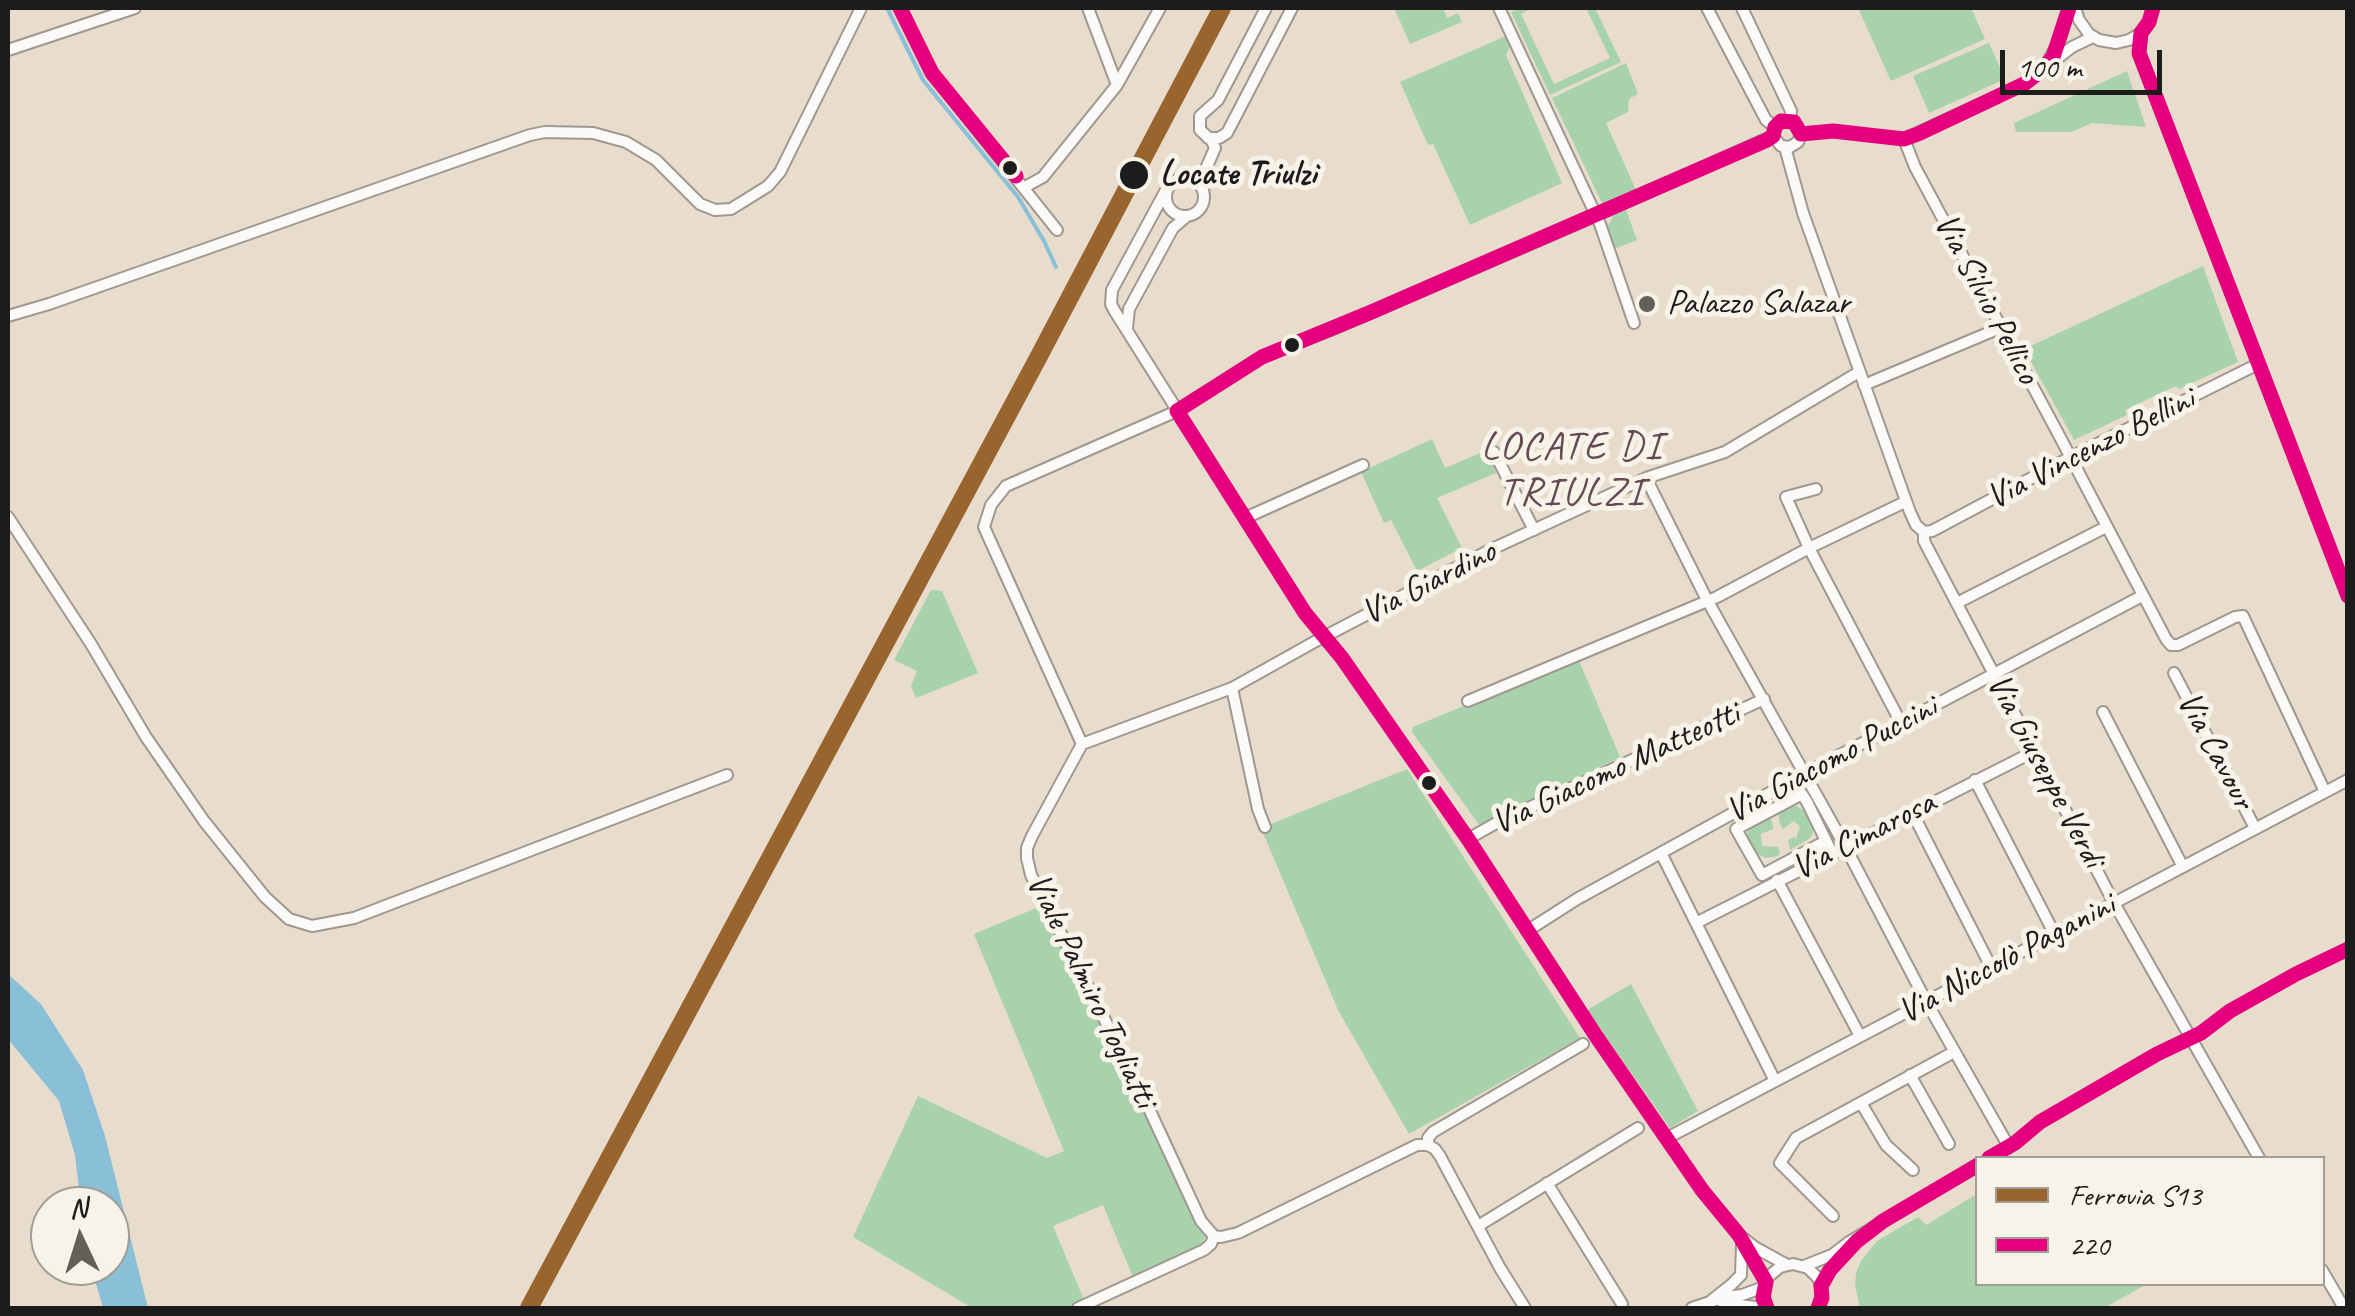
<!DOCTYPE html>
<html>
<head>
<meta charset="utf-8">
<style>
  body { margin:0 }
  #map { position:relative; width:2355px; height:1316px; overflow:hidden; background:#e8ddcd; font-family:Caveat,sans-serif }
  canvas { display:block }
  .frame { position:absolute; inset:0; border:10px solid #1c1c1c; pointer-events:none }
  .legend { position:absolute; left:1975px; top:1156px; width:350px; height:130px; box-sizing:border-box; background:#f7f3e8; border:2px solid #9f9d96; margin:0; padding:12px 18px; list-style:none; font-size:30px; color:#1c1c1c }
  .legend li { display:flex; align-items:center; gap:20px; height:50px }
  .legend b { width:50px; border:2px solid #9f9d96 }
  .north { position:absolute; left:30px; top:1186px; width:100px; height:100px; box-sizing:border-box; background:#f7f3e8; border:2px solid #9f9d96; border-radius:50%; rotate:356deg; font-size:28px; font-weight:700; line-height:40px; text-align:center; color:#1c1c1c }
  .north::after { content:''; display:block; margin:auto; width:35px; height:45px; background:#63605a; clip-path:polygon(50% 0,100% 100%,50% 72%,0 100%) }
  .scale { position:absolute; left:2000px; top:50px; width:162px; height:45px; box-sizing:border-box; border:5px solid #1c1c1c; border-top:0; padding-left:12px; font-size:30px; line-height:35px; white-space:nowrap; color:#1c1c1c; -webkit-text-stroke:8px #f7f3e8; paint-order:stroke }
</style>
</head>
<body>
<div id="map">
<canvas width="2355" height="1316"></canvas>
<div class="frame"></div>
<ul class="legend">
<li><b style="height:12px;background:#99642e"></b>Ferrovia S13</li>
<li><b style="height:12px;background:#e5007d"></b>220</li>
</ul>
<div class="north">N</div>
<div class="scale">100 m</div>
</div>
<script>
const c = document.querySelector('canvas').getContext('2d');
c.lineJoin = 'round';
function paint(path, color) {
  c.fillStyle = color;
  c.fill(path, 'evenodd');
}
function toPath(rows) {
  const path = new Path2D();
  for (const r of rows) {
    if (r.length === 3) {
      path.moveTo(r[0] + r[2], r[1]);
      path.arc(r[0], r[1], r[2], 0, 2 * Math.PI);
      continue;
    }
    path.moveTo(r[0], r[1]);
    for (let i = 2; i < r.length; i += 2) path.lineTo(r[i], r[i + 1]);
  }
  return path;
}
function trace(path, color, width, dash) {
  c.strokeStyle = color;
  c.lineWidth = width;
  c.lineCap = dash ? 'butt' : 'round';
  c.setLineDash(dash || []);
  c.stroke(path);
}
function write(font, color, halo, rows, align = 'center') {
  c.font = font + ' Caveat,sans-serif';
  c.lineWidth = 10;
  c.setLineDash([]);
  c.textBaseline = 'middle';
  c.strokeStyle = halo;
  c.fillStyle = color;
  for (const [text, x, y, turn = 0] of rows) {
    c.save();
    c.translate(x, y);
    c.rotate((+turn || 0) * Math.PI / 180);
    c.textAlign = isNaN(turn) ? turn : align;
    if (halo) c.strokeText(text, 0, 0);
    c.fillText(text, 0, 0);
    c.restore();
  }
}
const green = toPath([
  [1394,8,1443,8,1447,18,1458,13,1462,22,1410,44],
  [1521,8,1532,8,1521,14,1554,84,1610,58,1586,8,1595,8,1621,62,1550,95,1511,12],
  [1858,8,1971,8,1985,39,1891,81],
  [1506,36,1510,46,1506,55,1562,183,1470,225,1433,144,1428,145,1400,82],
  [1989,43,2005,79,1929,113,1913,76],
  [1626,63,1638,94,1629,99,1628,112,1606,123,1636,190,1609,203,1602,203,1552,98],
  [2127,71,2146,127,2092,123,2071,132,2016,132,2014,123],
  [1626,210,1637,240,1614,249,1607,227,1614,215],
  [2203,266,2238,362,2179,389,2176,386,2125,410,2127,415,2074,440,2024,349],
  [1432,439,1445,468,1487,450,1496,473,1437,498,1462,548,1417,571,1391,520,1384,523,1361,472],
  [931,590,942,591,978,673,916,698,911,686,917,671,894,660],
  [1578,658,1620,757,1480,826,1412,732,1413,727],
  [1407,769,1580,1038,1409,1134,1338,1010,1261,828],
  [1797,806,1807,813,1812,825,1813,834,1809,839,1790,850,1788,840,1794,837,1796,839,1800,827,1794,821,1783,829,1780,824,1778,813,1788,807],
  [1770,817,1773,825,1773,829,1761,834,1762,846,1778,847,1780,853,1778,856,1766,858,1754,852,1747,834,1749,825],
  [1041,906,1207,1235,1200,1245,1133,1277,1103,1205,1053,1226,1084,1300,1065,1308,972,1308,853,1237,918,1096,1047,1158,1064,1151,974,934],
  [1631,984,1698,1111,1670,1128,1587,1010],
  [1977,1194,1978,1284,2147,1284,2104,1308,1860,1308,1855,1285,1856,1273,1861,1261,1877,1241,1918,1217,1926,1225]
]);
const water = toPath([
  [8,974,41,1004,83,1070,105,1136,148,1308,103,1308,91,1266,110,1266,110,1206,81,1206,75,1155,59,1101,8,1039]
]);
const stream = toPath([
  [887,8,923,80,1018,197,1044,241,1056,267]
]);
const street = toPath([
  [900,8,932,73,1057,230],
  [1088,8,1117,85],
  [1499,8,1600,224,1634,323],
  [1707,8,1766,120,1775,127],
  [1742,8,1791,111,1790,120],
  [2075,8,2079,20,2089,34,2099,40,2116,43,2129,40,2141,33,2149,22,2153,8],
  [2141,33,2139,53,2348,597],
  [8,50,135,8],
  [2048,62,2060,39,2069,8],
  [1801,134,1833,131,1904,139,2024,84,2072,47,2093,37],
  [1773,136,1781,146,1790,147,1798,142,1801,134],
  [1208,138,1219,138,1227,133,1292,8],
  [1904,139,1915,167,2061,439,2166,639,2171,645,2178,645,2235,617,2243,616,2325,792],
  [1785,147,1803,213,1910,512,1916,525,1924,532,1924,541,2114,903,2259,1158],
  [1185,197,19],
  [1194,180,1204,173,1215,148,1212,141,1200,130,1200,116,1218,100,1266,8],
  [1025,187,1043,177,1117,85,1160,8],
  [1166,190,1112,290,1111,304,1114,310,1305,613,1342,658,1468,839,1596,1036,1702,1190,1739,1235,1756,1248,1787,1265],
  [8,316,49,304,530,135,545,132,593,133,626,142,656,160,700,204,715,210,731,209,768,186,780,172,861,8],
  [1127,328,1129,309,1173,228,1187,216],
  [1864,385,2000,328],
  [1494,452,1534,530],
  [1646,478,1706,598,1845,846,1927,1003,2009,1147],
  [1816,489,1786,497,1809,548,1901,723],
  [8,517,91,644,146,737,204,821,265,897,289,919,312,926,354,918,727,775],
  [1245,518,1363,465],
  [1924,532,1932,531,2071,457,2258,364],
  [1957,603,2106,527],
  [2174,673,2255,828],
  [1232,688,1258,809,1265,827],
  [1468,701,1717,597,1809,548,1905,502],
  [2103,712,2183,867],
  [1082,744,984,527,991,505,1006,486,1177,411,1262,357,1333,329,1595,216,1773,136],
  [1082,744,1232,688,1316,641,1492,549,1646,478,1725,452,1859,372],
  [1082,744,1032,836,1027,848,1027,858,1031,875,1138,1085,1201,1221,1214,1236],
  [1975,780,2054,933],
  [1912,812,1991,967],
  [1468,839,1498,822,1764,699],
  [1826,841,1762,875,1736,829,1802,794,1807,802,1832,853],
  [1661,853,1775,1081],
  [1777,880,1860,1036],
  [1696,923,2033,752],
  [1527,931,1577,899,1806,773,2142,596],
  [1910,1075,1949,1144],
  [1861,1103,1886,1145,1913,1170],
  [1667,1138,2348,780],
  [1428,1145,1435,1149,1440,1156,1500,1268,1525,1308],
  [1428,1145,1428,1138,1433,1132,1583,1044],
  [1989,1158,2015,1143,2040,1122,2157,1054,2201,1033,2230,1011,2296,974,2348,949],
  [1547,1183,1622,1304],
  [1833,1216,1780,1163,1796,1138,1954,1052],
  [1478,1226,1638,1128],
  [1214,1236,1221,1237,1238,1233,1417,1145,1428,1145],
  [1743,1245,1766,1282],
  [1804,1266,1832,1255,1849,1242,1978,1165],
  [2322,1270,2344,1308],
  [1821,1286,1830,1270,1851,1247],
  [1723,1303,1763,1308],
  [1707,1304,1731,1285,1741,1275,1742,1244],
  [1078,1308,1204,1250,1211,1244,1214,1236],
  [1692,1308,1725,1297,1742,1295,1764,1287],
  [1767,1308,1763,1291,1768,1277,1780,1267,1793,1264,1808,1268,1819,1279,1822,1292,1818,1308]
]);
const bus1 = toPath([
  [900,8,932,73,1016,176],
  [2153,8,2149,22,2141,33,2139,53,2348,596],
  [1989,1158,2015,1143,2040,1122,2157,1054,2201,1033,2230,1011,2296,974,2348,949],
  [1767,1308,1763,1298,1766,1282,1739,1235,1702,1190,1596,1036,1468,839,1342,658,1305,613,1177,411,1262,357,1369,313,1767,140,1773,136,1775,127,1781,121,1794,122,1801,134,1833,131,1904,139,1918,134,2024,84,2041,71,2053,57,2069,8],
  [1818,1308,1822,1298,1821,1286,1830,1270,1857,1241,1883,1221,1978,1165]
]);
const rail1 = toPath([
  [529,1308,1038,358,1222,8]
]);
const markers = [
  [1010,168,9,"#1c1c1c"],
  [1134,175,16,"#1c1c1c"],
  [1647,304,10,"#63605a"],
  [1292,345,9,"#1c1c1c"],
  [1429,783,9,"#1c1c1c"]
];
const stopNames = [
  ["Locate Triulzi",1160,175]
];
const streetNames = [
  ["Via Silvio Pellico",1986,299,62],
  ["Via Vincenzo Bellini",2091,449,-27],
  ["Via Giardino",1429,583,-27],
  ["Via Cavour",2215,751,62],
  ["Via Giacomo Puccini",1832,760,-28],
  ["Via Giacomo Matteotti",1616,769,-25],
  ["Via Giuseppe Verdi",2045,771,62],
  ["Via Cimarosa",1864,836,-27],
  ["Via Niccolò Paganini",2007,959,-28],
  ["Viale Palmiro Togliatti",1091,991,64]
];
const poiNames = [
  ["Palazzo Salazar",1667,304]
];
const quarterNames = [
  ["LOCATE DI",1572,448],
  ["TRIULZI",1572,494]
];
paint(green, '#a8d2ab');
paint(water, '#8abfd8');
trace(stream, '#8abfd8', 4);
trace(street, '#9e988f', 14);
trace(street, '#fcfaf8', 10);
trace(bus1, '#e5007d', 15);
trace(rail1, '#99642e', 18);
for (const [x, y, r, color] of markers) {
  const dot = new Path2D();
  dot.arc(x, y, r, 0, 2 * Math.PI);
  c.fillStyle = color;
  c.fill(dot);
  trace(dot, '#f7f3e8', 4);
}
write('bold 35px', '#1c1c1c', '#f7f3e8', stopNames, 'left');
write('35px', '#1c1c1c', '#f7f3e8', streetNames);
write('35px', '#1c1c1c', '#f7f3e8', poiNames, 'left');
c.letterSpacing = '2.5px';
write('40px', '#654a54', '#f7f3e8', quarterNames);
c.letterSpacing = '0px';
</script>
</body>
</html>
